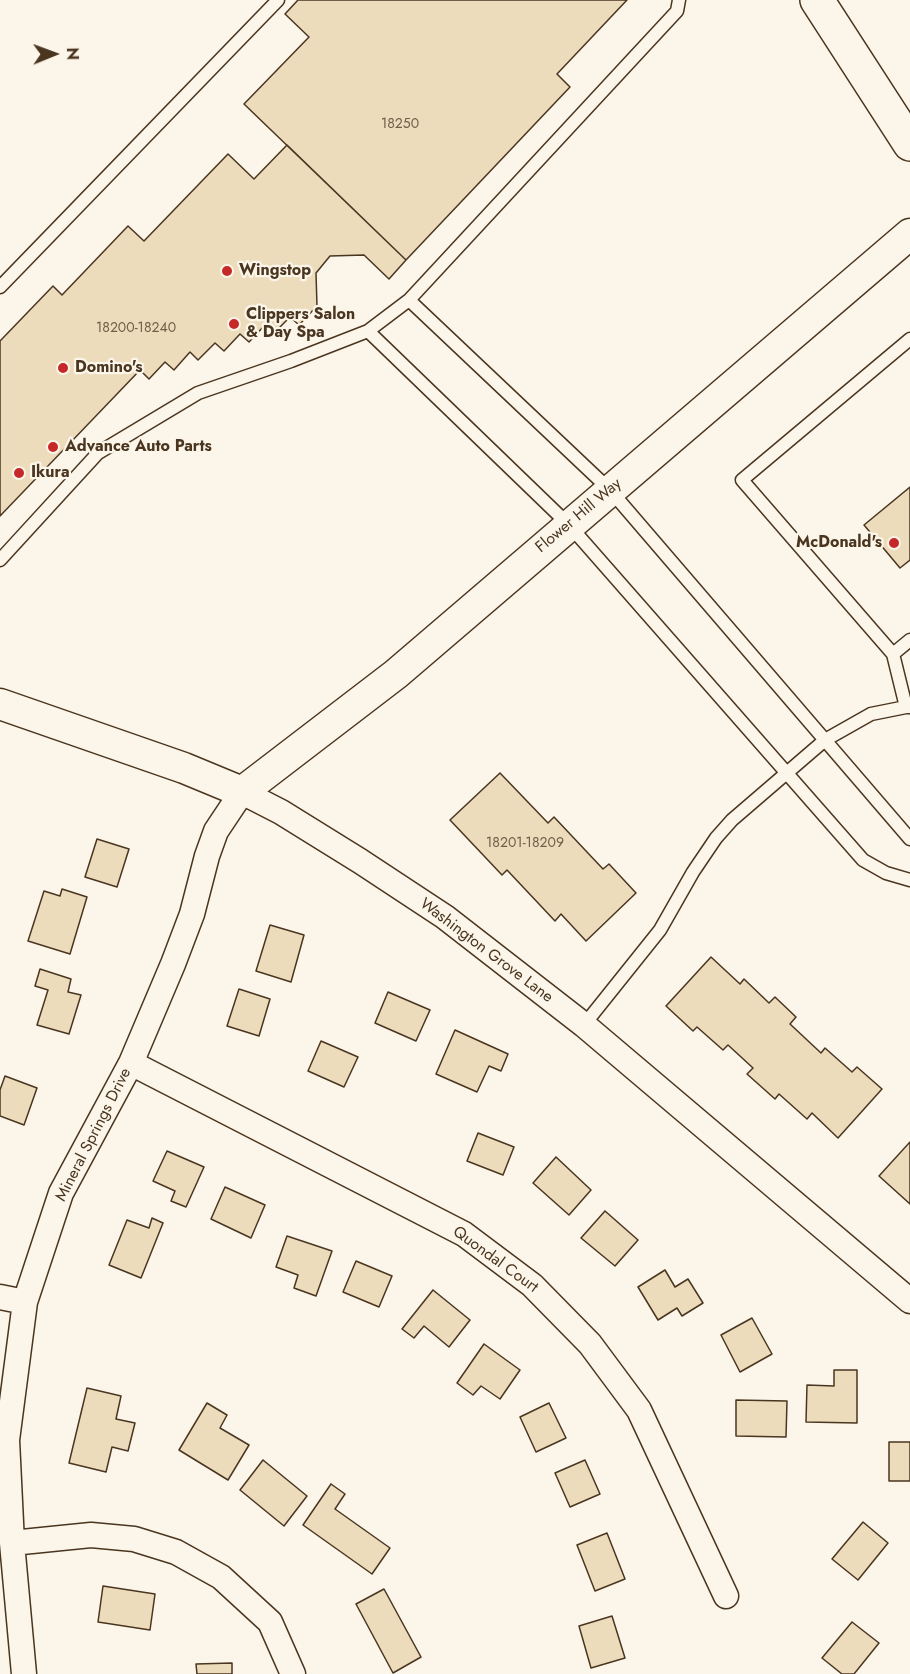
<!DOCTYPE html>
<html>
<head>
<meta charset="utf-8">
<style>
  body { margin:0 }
  #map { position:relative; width:910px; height:1674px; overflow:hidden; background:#fbf6e9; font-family:Jost,sans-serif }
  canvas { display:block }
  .north { position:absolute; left:24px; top:24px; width:60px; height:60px; -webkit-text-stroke:4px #fbf6e9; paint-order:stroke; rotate:89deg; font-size:16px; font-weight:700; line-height:24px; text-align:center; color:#4a3520 }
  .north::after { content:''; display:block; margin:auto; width:21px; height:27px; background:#4a3520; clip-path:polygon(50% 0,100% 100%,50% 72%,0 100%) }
</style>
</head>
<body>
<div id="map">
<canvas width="910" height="1674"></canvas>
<div class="north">N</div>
</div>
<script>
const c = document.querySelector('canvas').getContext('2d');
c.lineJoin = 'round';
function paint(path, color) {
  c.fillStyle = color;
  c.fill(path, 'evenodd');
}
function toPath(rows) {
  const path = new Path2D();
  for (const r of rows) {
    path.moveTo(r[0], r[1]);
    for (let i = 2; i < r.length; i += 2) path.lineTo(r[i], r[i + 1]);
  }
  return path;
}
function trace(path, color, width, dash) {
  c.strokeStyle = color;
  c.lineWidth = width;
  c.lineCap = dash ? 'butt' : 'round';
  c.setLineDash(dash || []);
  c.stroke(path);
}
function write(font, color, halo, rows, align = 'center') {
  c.font = font + ' Jost,sans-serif';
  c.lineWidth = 4.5;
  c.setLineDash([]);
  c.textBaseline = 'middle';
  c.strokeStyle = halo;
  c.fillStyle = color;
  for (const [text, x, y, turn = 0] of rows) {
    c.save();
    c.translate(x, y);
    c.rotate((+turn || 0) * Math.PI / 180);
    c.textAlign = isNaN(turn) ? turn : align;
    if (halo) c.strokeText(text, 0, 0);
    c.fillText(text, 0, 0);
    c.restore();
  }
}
const building = toPath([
  [298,0,627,0,557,74,570,87,406,260,244,104,309,37,285,14,298,0],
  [287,145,406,260,389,279,364,255,330,256,316,273,317,306,299,325,290,317,274,333,265,325,249,342,240,334,224,351,215,343,198,360,190,352,174,370,165,362,149,379,140,370,0,516,0,341,53,286,62,295,128,226,144,241,228,154,254,179,287,145],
  [910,487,910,560,900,568,864,525,910,487],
  [500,773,548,823,554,817,603,869,609,864,636,893,586,941,561,914,555,921,507,870,502,875,450,820,500,773],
  [97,839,129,849,117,887,85,877,97,839],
  [62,889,87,897,70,954,28,941,44,891,60,896,62,889],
  [270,925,304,935,291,982,256,971,270,925],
  [711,957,740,984,744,979,769,1003,775,997,796,1017,790,1024,821,1053,825,1048,852,1072,857,1067,882,1089,838,1138,812,1113,807,1119,779,1094,775,1099,747,1074,753,1068,728,1045,723,1050,697,1027,693,1031,666,1006,711,957],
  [40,969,71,979,68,992,81,995,69,1034,37,1025,48,990,35,986,40,969],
  [239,989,270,999,259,1036,227,1026,239,989],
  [388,992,430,1010,416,1041,375,1023,388,992],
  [455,1030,508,1054,501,1071,489,1066,477,1092,436,1074,455,1030],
  [321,1041,358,1057,344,1087,308,1071,321,1041],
  [5,1076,37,1088,24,1125,0,1116,0,1090,5,1076],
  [478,1133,514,1147,503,1175,467,1161,478,1133],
  [910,1142,910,1204,879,1176,910,1142],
  [167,1151,204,1167,186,1207,171,1201,175,1191,153,1181,167,1151],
  [556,1157,591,1190,569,1215,533,1183,556,1157],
  [225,1187,265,1205,251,1238,211,1219,225,1187],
  [605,1211,638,1240,615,1266,581,1238,605,1211],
  [152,1218,163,1223,141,1278,109,1265,127,1220,149,1228,152,1218],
  [287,1236,332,1251,316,1296,294,1288,298,1275,276,1267,287,1236],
  [356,1261,392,1276,379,1307,343,1292,356,1261],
  [665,1270,675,1287,688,1279,703,1303,682,1316,677,1308,658,1320,638,1287,665,1270],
  [433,1290,470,1320,449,1347,424,1326,414,1338,402,1329,433,1290],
  [752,1318,772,1354,740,1372,721,1335,752,1318],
  [484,1344,520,1370,500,1399,481,1386,473,1395,457,1383,484,1344],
  [834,1370,857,1370,857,1423,806,1422,807,1385,834,1386,834,1370],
  [87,1388,121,1396,116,1419,135,1423,128,1451,112,1447,106,1472,69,1463,87,1388],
  [736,1400,787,1401,786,1437,736,1436,736,1400],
  [207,1403,227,1415,220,1428,249,1445,228,1480,179,1450,207,1403],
  [549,1403,566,1438,536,1452,520,1417,549,1403],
  [889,1442,910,1442,910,1481,889,1481,889,1442],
  [263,1460,307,1496,284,1526,240,1490,263,1460],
  [585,1460,600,1494,570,1507,555,1473,585,1460],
  [331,1484,345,1494,335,1509,390,1548,372,1574,303,1525,331,1484],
  [863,1522,888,1543,858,1580,832,1559,863,1522],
  [607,1533,625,1579,595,1591,577,1545,607,1533],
  [103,1586,155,1594,150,1630,98,1622,103,1586],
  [384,1589,421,1657,393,1673,356,1604,384,1589],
  [612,1616,625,1658,591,1668,579,1626,612,1616],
  [852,1622,879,1643,854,1674,842,1674,822,1658,852,1622],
  [232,1663,232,1674,197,1674,196,1664,232,1663]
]);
const service = toPath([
  [0,287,278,0],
  [409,300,610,490,910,839],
  [368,331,569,525,863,860,886,873,910,880],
  [910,339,742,480,893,654,910,640],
  [0,560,98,453,198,393,291,361,368,331,409,300,677,11,679,0],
  [893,654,906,707],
  [584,1025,660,930,693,872,716,838,732,820,825,740,871,714,906,707,910,707]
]);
const minor = toPath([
  [131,1063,464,1234,532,1285,590,1344,639,1410,726,1596],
  [0,1297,25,1302],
  [12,1543,91,1535,134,1539,176,1552,221,1577,270,1622,293,1674],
  [24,1674,12,1543,7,1440,25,1302,61,1193,131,1063,173,964,192,914,207,856,216,831,242,792,281,812,360,861,445,917,584,1025,910,1301]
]);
const tertiary = toPath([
  [0,704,184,768,242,792,396,674,910,234]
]);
const secondary = toPath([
  [817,0,910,144]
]);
const markers = [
  [227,271,6,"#c62828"],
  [234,324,6,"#c62828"],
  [63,368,6,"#c62828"],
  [53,447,6,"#c62828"],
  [19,473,6,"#c62828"],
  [894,543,6,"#c62828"]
];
const numberNames = [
  ["18250",400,125],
  ["18200-18240",136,329],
  ["18201-18209",525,844]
];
const poiNames = [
  ["Wingstop",239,271],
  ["Clippers Salon",246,315],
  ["& Day Spa",246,333],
  ["Domino's",75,368],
  ["Advance Auto Parts",65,447],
  ["Ikura",31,473],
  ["McDonald's",882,543,"right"]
];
const streetNames = [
  ["Flower Hill Way",579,516,-40],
  ["Washington Grove Lane",486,951,37],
  ["Mineral Springs Drive",94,1135,-63],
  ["Quondal Court",495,1260,36]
];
paint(building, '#ecdcbc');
trace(building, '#4a3520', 1.5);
trace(service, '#4a3520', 15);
trace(minor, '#4a3520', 27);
trace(tertiary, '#4a3520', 33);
trace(secondary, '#4a3520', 36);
trace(service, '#fbf6e9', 12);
trace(minor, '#fbf6e9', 24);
trace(tertiary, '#fbf6e9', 30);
trace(secondary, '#fbf6e9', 33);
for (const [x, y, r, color] of markers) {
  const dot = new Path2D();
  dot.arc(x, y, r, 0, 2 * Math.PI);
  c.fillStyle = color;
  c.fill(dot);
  trace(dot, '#fbf6e9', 2);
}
write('14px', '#725f47', null, numberNames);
write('bold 16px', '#4a3520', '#fbf6e9', poiNames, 'left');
write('16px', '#4a3520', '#fbf6e9', streetNames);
</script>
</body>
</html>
